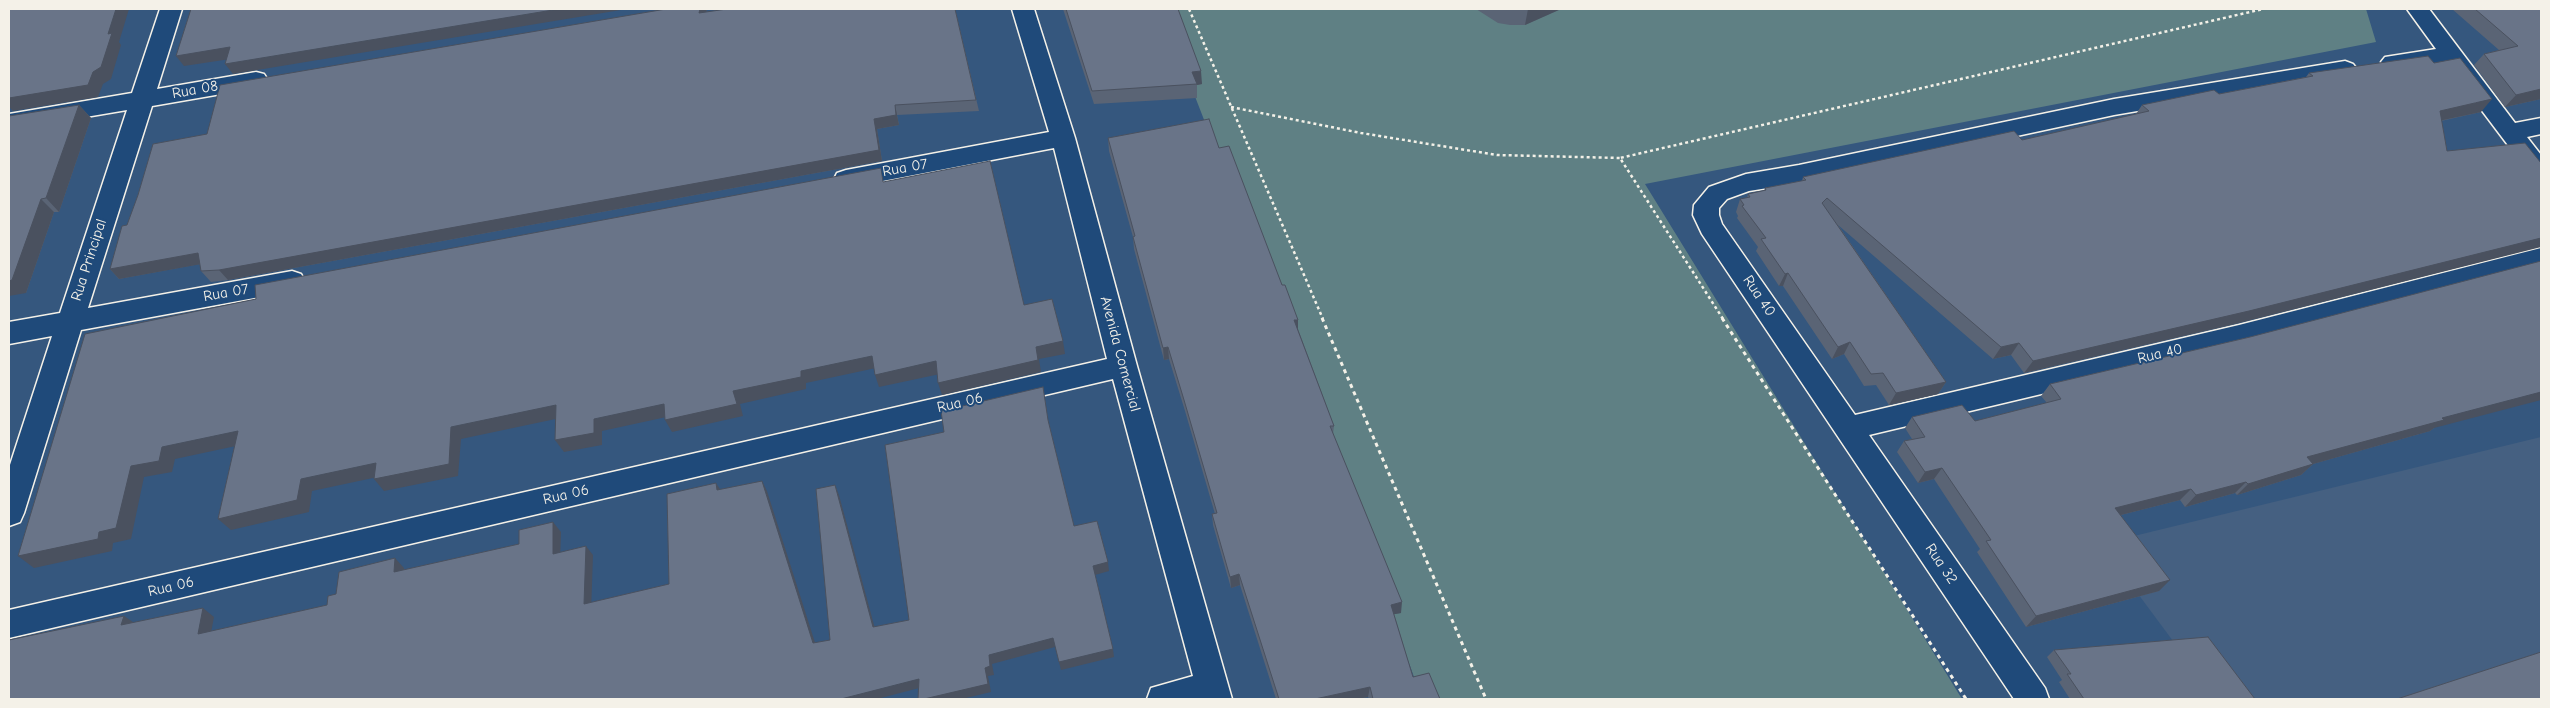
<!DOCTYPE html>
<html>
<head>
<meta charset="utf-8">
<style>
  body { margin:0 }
  #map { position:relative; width:2550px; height:708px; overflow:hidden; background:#35577e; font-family:"Comic Neue",sans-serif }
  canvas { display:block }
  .frame { position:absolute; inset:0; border:10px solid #f4f1e8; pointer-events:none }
</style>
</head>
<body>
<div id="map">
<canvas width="2550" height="708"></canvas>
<div class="frame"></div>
</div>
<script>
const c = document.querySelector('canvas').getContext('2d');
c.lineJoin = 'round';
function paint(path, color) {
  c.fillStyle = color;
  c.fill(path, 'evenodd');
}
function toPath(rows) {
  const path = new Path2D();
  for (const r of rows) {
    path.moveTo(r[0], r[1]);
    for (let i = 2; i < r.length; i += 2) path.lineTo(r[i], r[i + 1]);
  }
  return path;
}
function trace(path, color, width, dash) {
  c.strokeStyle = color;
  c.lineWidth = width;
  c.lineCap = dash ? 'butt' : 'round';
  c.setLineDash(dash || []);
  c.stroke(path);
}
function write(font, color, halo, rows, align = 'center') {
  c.font = font + ' "Comic Neue",sans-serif';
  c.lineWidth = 4;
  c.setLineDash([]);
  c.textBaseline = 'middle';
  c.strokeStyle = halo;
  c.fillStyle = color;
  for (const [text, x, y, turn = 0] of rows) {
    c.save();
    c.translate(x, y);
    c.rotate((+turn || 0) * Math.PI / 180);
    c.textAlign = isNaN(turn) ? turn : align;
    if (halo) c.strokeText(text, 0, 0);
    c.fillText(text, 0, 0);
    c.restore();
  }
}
const built = toPath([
  [2541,437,2541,699,2216,699,2101,544]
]);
const green = toPath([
  [1161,9,2366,9,2376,42,1645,184,1962,699,1422,699,1323,426]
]);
const pathFar1 = toPath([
  [1189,9,1323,319],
  [1231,107,1361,133,1497,155,1620,158],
  [1723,319,1620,158,2263,9]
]);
const path = toPath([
  [1322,318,1486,699],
  [1722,318,1966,699]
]);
const street = toPath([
  [160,9,182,9,157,89,256,72,264,74,268,80,264,86,256,88,152,106,88,308,292,271,301,274,305,281,301,288,292,291,81,330,24,513,20,522,9,526,9,468,52,336,9,344,9,322,60,313,127,110,9,130,9,114,132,93,160,9],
  [1012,9,1034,9,1075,138,1137,366,1232,699,1147,699,1151,688,1193,676,1113,379,9,638,9,610,1107,359,1054,148,846,188,837,185,834,179,837,173,846,170,1049,132,1012,9],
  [2407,9,2429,9,2515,123,2541,118,2541,134,2527,137,2541,155,2541,180,2532,177,2446,63,2393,70,2385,67,2381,62,2385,57,2436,49,2407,9],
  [2345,61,2353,64,2357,69,2353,74,2114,115,1799,183,1749,191,1727,199,1719,208,1719,215,1722,224,1855,415,2239,325,2541,248,2541,268,2239,347,1869,435,2045,688,2049,699,2014,699,1702,234,1693,215,1694,205,1709,187,1746,174,1799,165,2114,99,2345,61]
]);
const wall = toPath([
  [666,9,707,9,706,12,955,9,979,111,897,115,899,125,877,129,882,161,228,280,211,282,201,271,200,264,119,279,110,269,127,225,207,134],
  [1063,9,1178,9,1202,84,1197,85,1197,98,1094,104],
  [1476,9,1561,9,1525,25,1510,25,1498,23],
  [2452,9,2541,9,2541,99,2505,107,2474,65,2484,54,2499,50],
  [2434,63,2481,112,2441,121,2239,323,2024,373,2011,355,1993,359,1838,225,1946,382,1938,394,1889,405,1876,385,1864,386,1844,354,1832,359,1783,286,1779,286,1756,251,1758,247,1737,218,1738,216,1736,212,1740,199,1747,198,1748,194,1764,191,1765,188,1802,181,1803,177,2022,140,2136,114,2142,105,2219,94,2306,77,2309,73],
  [79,105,91,118,59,212,54,212,26,293,9,116],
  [1108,138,1219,148,1298,320,1298,329,1334,426,1333,434,1401,613,1394,614,1413,677,1440,699,1369,699,1368,697,1357,699,1276,699,1240,585,1231,588,1213,525,1212,514,1215,514,1185,411,1169,359,1164,360,1134,249,1133,237,1109,151],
  [2250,337,2434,428,2430,431,2313,464,2301,475,2237,495,2235,493,2185,507,2180,500,2121,515,2159,591,2026,627,1977,552,1980,549,1934,479,1918,483,1897,452,1904,441,1912,439,1905,428,1912,417,1975,421,2047,403,2041,396,2050,384],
  [2054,650,2255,699,2070,699,2059,682,2062,680,2047,657]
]);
const shadedWall = toPath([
  [116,9,129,9,119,42,121,45,111,79,103,84,98,97,13,111,9,107,9,98,108,34],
  [559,9,627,9,233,74,225,64],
  [700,9,707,9,703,23,699,13],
  [1528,9,1561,9,1525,25],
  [230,47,237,58,184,66,176,56],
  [1201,71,1202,84,1197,85,1192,72],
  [2541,89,2541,99,2505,107,2516,95],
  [2492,99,2481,112,2429,123,2440,111],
  [79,105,91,118,59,212,46,198],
  [895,105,899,125,877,129,882,161,228,280,219,270,874,119],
  [41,199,54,212,26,293,9,296,9,281],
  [2541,238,2541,247,2239,323,2024,373,2033,361],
  [198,253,207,263,119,279,110,269],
  [1788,273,1783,286,1779,286,1785,274],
  [1294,320,1298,320,1298,332],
  [1063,341,1065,354,1039,359,1041,372,942,395,938,383,1036,347],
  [1850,342,1844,354,1832,359,1838,347],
  [2019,343,2011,355,1993,359,2001,347],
  [1168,347,1169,359,1164,360,1163,348],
  [872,356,876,368,806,383,806,389,740,404,743,416,672,432,665,420,733,391,801,371],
  [936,361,940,374,879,387,875,375],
  [1946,382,1938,394,1889,405,1896,393],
  [2541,392,2541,400,2434,428,2430,431,2313,464,2301,475,2237,495,2248,484,2307,457,2442,418],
  [664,404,671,416,602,431,602,445,564,452,555,440,594,419],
  [556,405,565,417,461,439,458,476,384,491,374,479,451,427],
  [238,431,250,443,175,459,172,472,144,477,131,539,113,543,112,551,34,568,18,556,131,466,162,447],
  [376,463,387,475,312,491,309,512,231,530,218,519,301,479],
  [1942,468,1934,479,1918,483,1925,472],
  [762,481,767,491,818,652,813,643],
  [2246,482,2235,493,2185,507,2196,495],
  [716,483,722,492,717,490],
  [835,485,839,495,877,636,873,627],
  [2191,489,2180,500,2105,519,2115,508],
  [553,522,561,532,560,563,553,554],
  [586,546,593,555,591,613,584,604],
  [395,558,404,568,403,581,394,572],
  [1108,562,1109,571,1095,575,1093,566],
  [1239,574,1240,585,1231,588,1230,577],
  [2170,580,2159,591,2026,627,2036,616],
  [1402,602,1401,613,1390,615,1391,605],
  [203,608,214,617,209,643,198,634],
  [124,616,136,624,121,625],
  [1053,638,1055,647,992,664,994,675,988,676,991,692,962,699,924,699,989,655],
  [1113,649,1114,657,1061,670,1059,662],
  [919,679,923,687,877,699,841,699],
  [1370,687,1368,697,1357,699,1315,699]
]);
const building = toPath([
  [9,9,116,9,108,34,112,33,101,67,93,72,88,85,9,98,9,9],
  [191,9,559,9,225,64,230,47,176,56,191,9],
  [666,9,700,9,699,13,727,9,955,9,976,100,895,105,896,115,874,119,879,150,219,270,201,271,198,253,110,269,122,226,127,225,138,195,153,144,207,134,220,85,666,9],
  [1066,9,1178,9,1201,71,1192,72,1197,84,1092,91,1066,9],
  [2475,9,2541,9,2541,89,2516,95,2484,54,2518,46,2475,9],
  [2428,56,2434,63,2460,58,2492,99,2440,111,2447,151,2525,143,2541,163,2541,238,2249,311,2033,361,2019,343,2001,347,1827,198,1822,203,1946,382,1896,393,1883,373,1871,374,1850,342,1838,347,1788,273,1785,274,1761,239,1766,238,1742,206,1744,205,1740,199,1750,197,1748,194,1766,190,1765,188,1806,180,1803,177,2014,131,2022,140,2149,111,2142,105,2214,90,2219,94,2313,76,2309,73,2428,56],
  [79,105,46,198,41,199,12,280,9,281,9,116,79,105],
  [1209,119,1219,148,1229,146,1282,285,1285,285,1298,320,1294,320,1334,426,1330,426,1402,602,1391,605,1413,677,1429,673,1440,699,1373,699,1370,687,1315,699,1279,699,1239,574,1230,577,1212,514,1217,513,1184,400,1168,347,1163,348,1133,237,1135,236,1108,138,1209,119],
  [990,161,1024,305,1052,299,1063,341,1036,347,1038,360,938,383,936,361,875,375,872,356,801,371,801,377,733,391,737,404,665,420,664,404,594,419,594,433,555,440,556,405,451,427,449,464,374,479,376,463,301,479,297,500,218,519,238,431,162,447,159,461,131,466,116,528,99,532,98,539,18,556,85,334,256,299,255,285,881,168,883,182,990,161],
  [2541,261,2541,392,2442,418,2444,420,2307,457,2313,464,2248,484,2246,482,2196,495,2191,489,2115,508,2170,580,2036,616,1986,541,1991,540,1942,468,1925,472,1904,441,1925,437,1912,417,1962,405,1975,421,2061,399,2050,384,2250,337,2541,261],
  [1043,387,1048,420,1074,526,1097,521,1108,562,1093,566,1113,649,1059,662,1053,638,989,655,990,666,985,668,988,684,924,699,918,699,919,679,841,699,9,699,9,640,124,616,121,625,203,608,198,634,327,605,328,596,336,594,339,572,395,558,394,572,519,544,519,530,553,522,553,554,586,546,584,604,669,584,667,494,716,483,717,490,762,481,813,643,830,640,816,489,835,485,873,627,909,620,885,445,944,432,941,411,1043,387],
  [2208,637,2255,699,2084,699,2067,674,2071,674,2054,650,2208,637],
  [2541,652,2541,699,2397,699,2541,652]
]);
const streetNames = [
  ["Rua 08",195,90,-10],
  ["Rua 07",905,168,-10],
  ["Rua Principal",89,260,-72],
  ["Rua 07",226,293,-10],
  ["Rua 40",1759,296,56],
  ["Avenida Comercial",1120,354,75],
  ["Rua 40",2160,354,-13],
  ["Rua 06",960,403,-13],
  ["Rua 06",566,495,-13],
  ["Rua 32",1941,564,56],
  ["Rua 06",171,587,-13]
];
paint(built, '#456081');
paint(green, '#5f8084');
trace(street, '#f4f1e8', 3);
trace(pathFar1, '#f4f1e8', 2.5, [3, 3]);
trace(path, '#f4f1e8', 3, [4, 4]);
paint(street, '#1f4a7a');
paint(wall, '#5a6475');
paint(shadedWall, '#4a515f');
paint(building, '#697488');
trace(building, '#4a515f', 1);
write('15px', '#f4f1e8', '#1f4a7a', streetNames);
</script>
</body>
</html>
